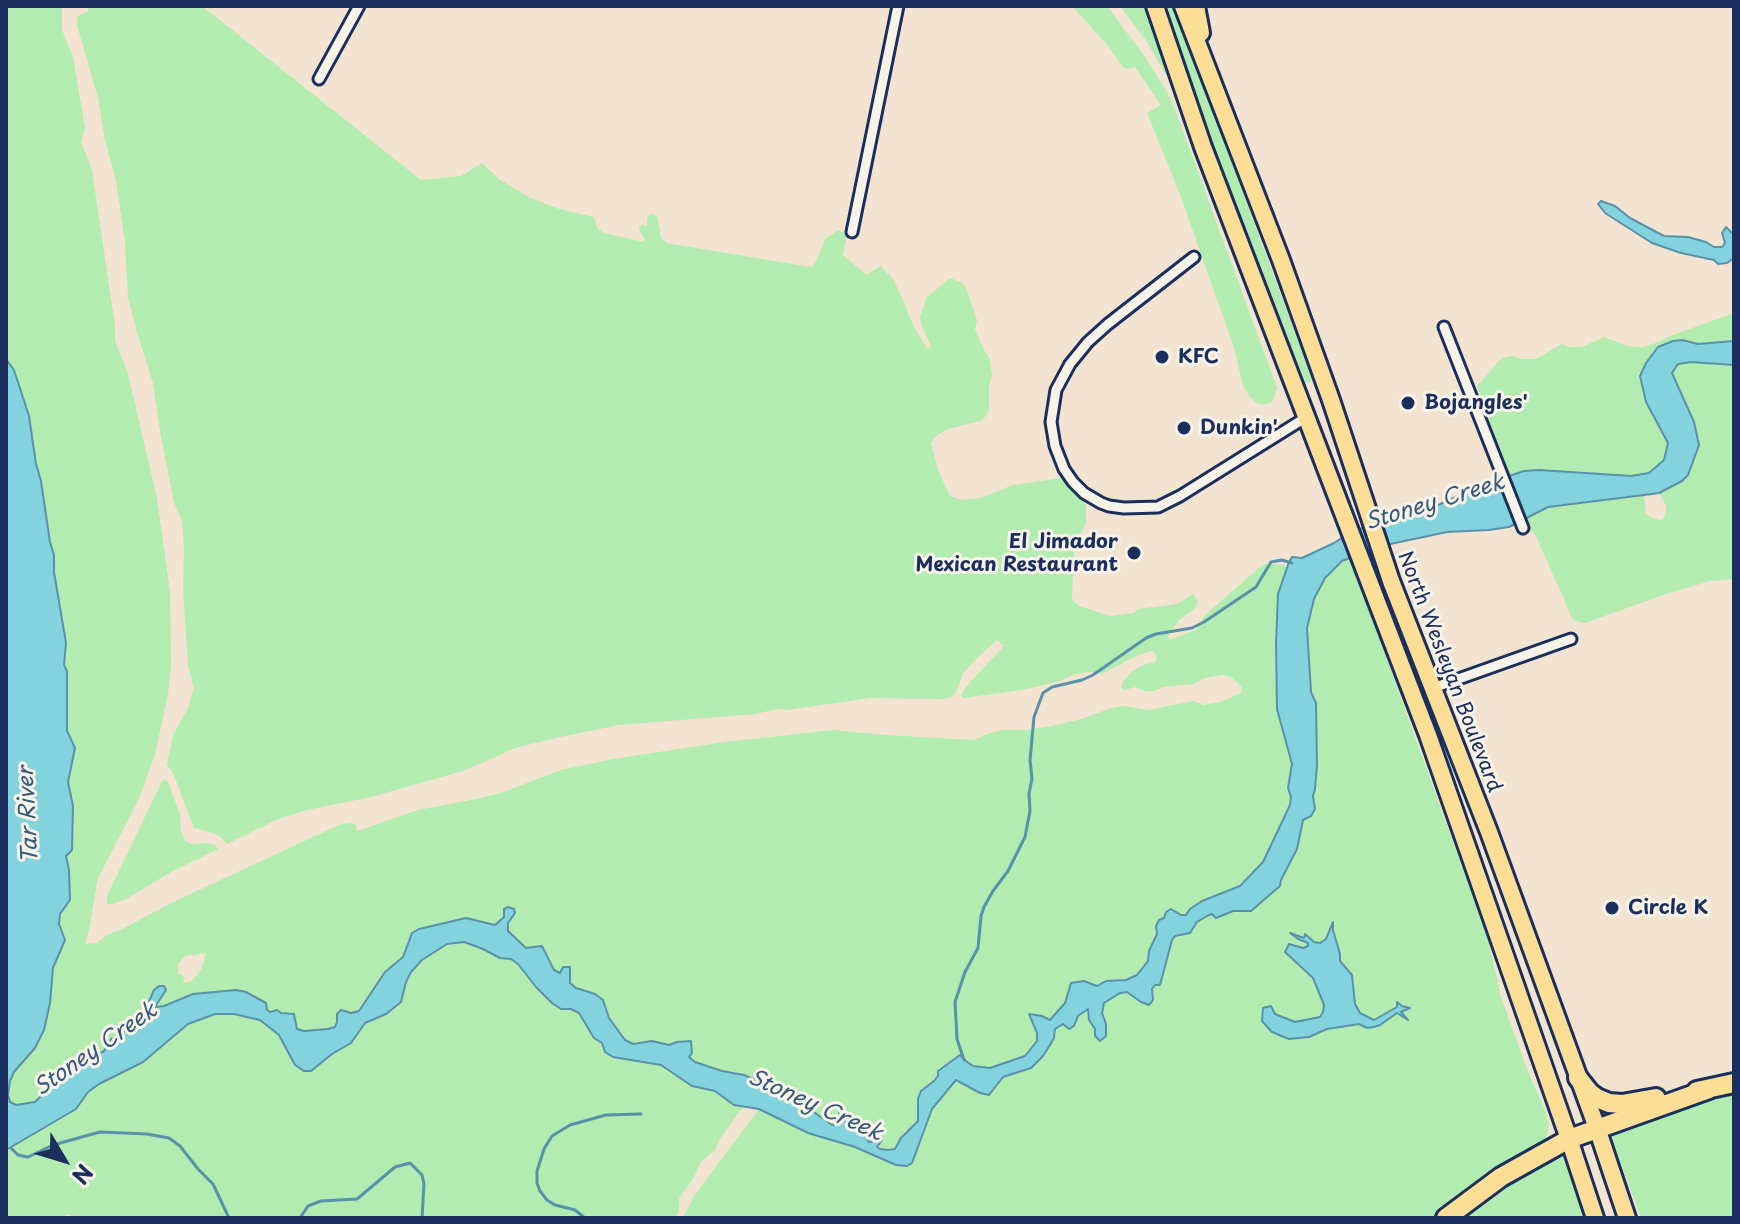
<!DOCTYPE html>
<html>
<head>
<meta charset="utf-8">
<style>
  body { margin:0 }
  #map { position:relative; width:1740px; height:1224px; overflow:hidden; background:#f3e4d1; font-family:"Playpen Sans",sans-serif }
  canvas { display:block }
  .frame { position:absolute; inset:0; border:8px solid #1b2f5e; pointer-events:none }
  .north { position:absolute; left:24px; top:1120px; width:80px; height:80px; -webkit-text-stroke:6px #f7f3e8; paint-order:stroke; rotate:128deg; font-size:22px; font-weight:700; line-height:32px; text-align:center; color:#1b2f5e }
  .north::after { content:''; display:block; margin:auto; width:28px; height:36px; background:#1b2f5e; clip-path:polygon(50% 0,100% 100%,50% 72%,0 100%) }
</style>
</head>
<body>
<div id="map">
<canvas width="1740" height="1224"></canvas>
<div class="frame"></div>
<div class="north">N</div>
</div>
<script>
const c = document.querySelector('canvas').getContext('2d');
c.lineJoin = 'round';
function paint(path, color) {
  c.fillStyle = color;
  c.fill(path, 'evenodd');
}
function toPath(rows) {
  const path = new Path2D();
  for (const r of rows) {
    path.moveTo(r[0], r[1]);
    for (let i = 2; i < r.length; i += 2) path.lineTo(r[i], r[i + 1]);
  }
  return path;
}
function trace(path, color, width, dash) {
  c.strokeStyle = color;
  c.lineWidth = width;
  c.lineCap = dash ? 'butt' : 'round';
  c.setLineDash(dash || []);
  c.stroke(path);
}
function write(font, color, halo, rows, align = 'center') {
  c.font = font + ' "Playpen Sans",sans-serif';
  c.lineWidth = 6;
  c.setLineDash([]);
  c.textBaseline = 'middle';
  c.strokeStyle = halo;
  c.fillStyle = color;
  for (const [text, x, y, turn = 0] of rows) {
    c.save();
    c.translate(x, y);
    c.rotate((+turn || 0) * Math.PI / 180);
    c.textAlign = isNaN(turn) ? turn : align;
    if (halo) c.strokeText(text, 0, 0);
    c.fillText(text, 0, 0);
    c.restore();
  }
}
const green = toPath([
  [6,6,58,6,62,9,62,30,73,57,85,128,81,142,92,170,115,326,115,341,127,370,157,498,170,592,171,665,168,694,155,754,139,799,98,878,89,930,85,944,97,943,107,935,122,929,173,902,341,824,352,823,356,825,357,831,418,810,476,799,501,793,561,770,613,759,724,742,834,730,885,735,975,740,987,734,1002,730,1027,730,1051,726,1082,719,1111,708,1123,706,1148,710,1194,701,1203,705,1224,701,1242,692,1241,686,1231,677,1223,675,1205,678,1193,684,1163,687,1154,691,1144,691,1136,687,1124,690,1121,688,1123,681,1131,672,1143,665,1155,662,1157,657,1155,653,1152,651,1138,655,1102,674,1093,672,1074,674,1061,681,1022,690,963,698,961,695,971,681,1004,646,997,640,979,656,963,673,957,690,952,697,943,699,870,698,787,710,778,709,755,714,619,725,560,737,515,748,466,770,371,797,307,810,278,819,227,844,221,837,211,832,194,828,173,773,167,765,173,735,188,708,194,688,188,665,183,590,184,550,182,521,174,503,161,437,153,383,137,332,128,297,125,242,116,181,105,140,98,98,77,25,78,16,88,11,88,6,202,6,421,180,461,176,482,163,500,180,531,198,559,209,594,217,597,228,604,233,644,242,645,239,640,232,639,227,642,225,647,226,647,218,651,213,657,216,661,238,667,243,811,267,816,262,825,239,838,230,847,234,843,255,867,275,880,266,894,280,915,329,928,350,931,346,922,327,920,317,927,297,950,278,960,282,965,286,973,308,977,320,975,329,983,348,990,360,992,376,989,385,989,410,985,417,980,421,945,430,935,437,931,443,938,470,950,496,961,500,980,498,1013,485,1061,478,1083,501,1086,506,1086,523,1074,548,1072,600,1079,606,1110,616,1134,613,1138,609,1177,604,1193,594,1198,602,1196,608,1179,620,1168,636,1169,640,1196,630,1204,616,1260,567,1264,564,1273,564,1284,565,1287,568,1278,594,1276,670,1278,679,1277,709,1292,764,1288,788,1291,797,1290,805,1263,862,1240,886,1202,901,1190,909,1186,915,1181,915,1177,912,1164,918,1156,926,1157,934,1156,941,1148,961,1137,975,1126,980,1101,984,1097,986,1068,989,1065,1003,1050,1020,1042,1016,1029,1014,1030,1020,1037,1033,1037,1041,1025,1056,990,1068,973,1066,960,1055,938,1070,938,1076,934,1081,926,1086,917,1110,918,1121,901,1138,895,1149,888,1150,880,1149,876,1147,878,1141,869,1142,865,1138,863,1132,846,1124,844,1113,839,1114,840,1120,838,1124,832,1125,801,1103,766,1085,744,1075,722,1071,695,1062,688,1057,692,1053,692,1047,677,1042,669,1046,652,1041,633,1044,625,1040,609,1018,603,1000,595,994,576,988,554,970,542,946,526,948,508,931,508,924,504,917,495,925,466,918,419,929,412,933,403,957,385,972,358,1011,351,1013,337,1022,335,1027,328,1029,304,1031,297,1029,281,1013,267,1010,246,992,236,990,193,994,164,1006,154,1007,154,990,146,1008,125,1031,111,1039,105,1051,67,1071,35,1102,16,1105,10,1102,8,1095,10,1081,14,1072,35,1048,44,1030,50,1003,53,968,65,940,59,924,60,914,70,900,69,870,66,855,73,806,68,782,75,748,67,731,67,671,64,665,66,643,54,572,54,555,50,543,42,481,36,464,29,416,14,370,6,359],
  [206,953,202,968,192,981,182,983,185,979,183,976,178,973,178,964,185,956],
  [1072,6,1107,6,1145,57,1168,94,1177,114,1277,388,1272,402,1264,405,1257,403,1250,397,1243,386,1235,351,1180,194,1147,113,1161,105,1135,67,1128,69,1123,67,1109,47],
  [1120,6,1144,6,1171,83,1145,39],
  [1159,6,1174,6,1312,379,1310,382,1306,383,1197,111],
  [1734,313,1734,341,1698,344,1682,340,1673,341,1666,438,1668,443,1664,460,1657,467,1649,473,1631,476,1524,471,1510,476,1489,423,1477,386,1502,358,1512,356,1522,359,1536,359,1562,344,1570,347,1582,347,1604,337,1627,346,1642,347,1656,343,1673,335],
  [1691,362,1734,365,1734,579,1710,581,1666,594,1585,623,1573,620,1536,536,1523,521,1534,513,1554,506,1644,495,1646,514,1654,519,1662,520,1666,515,1666,506,1659,493,1682,481,1672,373,1678,364],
  [1350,558,1488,938,1501,997,1527,1069,1545,1110,1549,1124,1547,1136,1541,1143,1483,1182,1438,1218,683,1218,694,1196,759,1109,793,1127,855,1147,882,1160,912,1163,932,1109,957,1080,980,1093,989,1094,1003,1077,1043,1056,1054,1038,1054,1029,1063,1024,1069,1028,1074,1026,1078,1016,1083,1011,1089,1008,1089,1020,1095,1029,1106,1024,1102,1013,1104,1003,1120,993,1128,992,1141,1002,1153,994,1152,989,1155,985,1160,984,1172,939,1175,936,1190,933,1197,922,1207,916,1212,914,1220,917,1234,911,1251,911,1280,886,1281,880,1297,849,1303,819,1315,789,1317,765,1316,704,1311,693,1307,639,1309,621,1314,599,1325,578,1337,566],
  [1333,924,1340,954,1340,961,1352,975,1355,1004,1360,1013,1373,1020,1401,1006,1408,1008,1401,1012,1405,1017,1397,1013,1380,1025,1367,1028,1359,1024,1340,1027,1327,1029,1309,1037,1263,1008,1271,1006,1275,1014,1295,1023,1310,1018,1320,1017,1323,1012,1324,1005,1313,978,1292,959,1295,945,1303,948,1309,946,1308,943,1303,941,1306,935,1314,942,1320,943,1325,939],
  [164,779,168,782,180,815,181,832,185,841,192,844,207,843,215,845,218,849,173,871,126,899,112,904,107,904,107,896,161,783],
  [464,942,483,949,500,958,511,959,518,964,536,987,552,1003,561,1009,571,1009,579,1013,594,1038,602,1043,613,1057,661,1065,692,1086,715,1091,734,1105,743,1107,719,1140,715,1150,701,1162,694,1177,679,1199,679,1212,675,1218,77,1218,68,1214,60,1218,6,1218,6,1150,76,1109,88,1092,99,1084,143,1062,188,1024,215,1014,234,1014,260,1020,279,1035,295,1065,332,1054,351,1042,365,1023,401,1002,406,982,411,972,422,960,447,944],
  [1734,1089,1734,1218,1641,1218,1611,1137,1605,1133],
  [1566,1149,1589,1218,1454,1218,1481,1198]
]);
const water = toPath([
  [1601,201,1615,206,1630,218,1664,236,1688,237,1706,242,1714,247,1722,247,1725,243,1722,233,1726,227,1734,235,1734,258,1727,263,1718,264,1714,260,1681,253,1652,243,1605,213,1598,204,1601,201],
  [1682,340,1698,344,1734,341,1734,365,1691,362,1678,364,1672,373,1694,422,1699,445,1688,475,1682,481,1659,493,1652,494,1548,507,1509,527,1489,530,1447,532,1381,546,1342,561,1325,578,1314,599,1307,628,1311,692,1316,703,1317,765,1315,789,1313,796,1315,809,1311,816,1303,820,1297,849,1281,880,1280,886,1251,911,1233,911,1216,918,1212,914,1207,916,1197,922,1190,933,1175,936,1172,940,1160,985,1155,985,1152,989,1153,1000,1149,1005,1141,1002,1127,992,1120,993,1104,1003,1102,1013,1106,1024,1106,1036,1100,1041,1095,1036,1095,1029,1089,1020,1088,1009,1078,1016,1074,1026,1069,1029,1063,1024,1055,1029,1054,1038,1050,1045,1043,1056,1031,1068,1003,1077,989,1095,980,1093,956,1080,932,1109,912,1163,907,1166,896,1165,855,1147,808,1133,759,1109,734,1105,715,1091,692,1086,661,1065,613,1057,605,1052,602,1043,594,1038,579,1013,571,1009,561,1009,552,1003,536,987,518,964,511,959,500,958,483,949,464,942,447,944,422,960,411,972,406,982,401,1002,386,1014,365,1023,351,1043,332,1054,311,1071,304,1071,295,1065,279,1035,260,1020,234,1014,215,1014,188,1024,143,1062,99,1084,88,1092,76,1109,6,1150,6,359,14,370,29,416,36,464,41,481,50,542,54,555,54,572,66,643,64,665,67,671,67,731,75,748,68,782,73,806,72,850,66,856,69,870,70,900,60,914,59,924,65,940,53,968,50,1003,44,1030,35,1048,14,1072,10,1081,8,1095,10,1102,16,1105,35,1102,67,1071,104,1051,111,1039,125,1031,146,1008,154,990,159,986,164,986,166,990,155,1007,164,1006,193,994,236,990,246,992,266,1003,267,1010,270,1012,277,1010,281,1013,294,1014,297,1029,304,1031,328,1029,335,1027,337,1022,337,1014,341,1010,351,1013,359,1011,385,972,403,957,412,933,419,929,466,918,495,925,504,917,504,909,508,907,514,909,515,913,508,923,508,931,526,948,542,946,554,970,560,973,563,967,570,967,570,983,576,988,595,994,603,1000,609,1018,625,1040,633,1044,652,1041,669,1045,677,1042,691,1041,692,1053,689,1057,695,1062,722,1071,744,1075,758,1081,801,1103,832,1125,838,1124,840,1121,839,1109,844,1113,846,1123,852,1123,859,1127,869,1142,882,1140,877,1147,880,1149,888,1150,895,1149,901,1138,918,1121,918,1099,921,1091,934,1081,938,1076,938,1071,960,1055,966,1061,973,1066,990,1068,1025,1056,1037,1041,1037,1033,1029,1014,1042,1016,1050,1020,1065,1003,1071,983,1084,981,1097,986,1106,981,1126,980,1137,975,1148,961,1149,951,1157,934,1156,926,1159,920,1164,918,1166,912,1171,909,1181,915,1186,915,1190,909,1202,901,1240,886,1263,862,1290,805,1291,797,1288,788,1292,764,1277,709,1276,643,1278,594,1289,562,1292,557,1302,558,1334,543,1354,530,1402,520,1414,506,1428,504,1438,505,1480,486,1524,471,1539,470,1631,476,1649,473,1664,460,1668,443,1646,402,1640,376,1646,363,1658,347,1673,341,1682,340],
  [1333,922,1333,930,1340,954,1340,961,1352,975,1355,1004,1360,1013,1374,1020,1397,1007,1397,1002,1402,1006,1410,1008,1401,1012,1408,1020,1397,1013,1380,1025,1374,1027,1367,1028,1359,1024,1340,1027,1327,1029,1309,1037,1289,1039,1272,1032,1262,1021,1263,1008,1271,1006,1275,1014,1295,1022,1320,1017,1323,1012,1324,1005,1313,978,1285,952,1289,944,1303,948,1308,946,1308,943,1298,939,1290,933,1304,938,1305,934,1314,942,1320,943,1326,939,1333,922]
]);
const stream = toPath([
  [964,1060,957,1039,955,1002,965,972,978,948,981,916,984,907,993,891,1008,871,1025,837,1030,811,1029,794,1032,778,1030,760,1034,717,1043,693,1052,687,1082,680,1093,675,1146,638,1156,634,1192,628,1204,622,1256,587,1271,562,1282,560,1292,563],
  [11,1148,18,1155,28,1157,53,1145,100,1132,147,1134,169,1138,180,1146,198,1169,213,1184,229,1218],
  [300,1218,308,1206,321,1201,357,1199,395,1167,410,1163,422,1175,424,1184,422,1218],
  [585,1218,575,1210,555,1205,547,1200,540,1191,537,1183,537,1171,544,1149,552,1136,570,1125,606,1115,641,1114]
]);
const minor = toPath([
  [319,79,359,6],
  [852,232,898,6],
  [1194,257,1108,324,1088,342,1070,364,1056,390,1051,422,1055,446,1064,469,1073,482,1084,493,1101,503,1109,506,1124,508,1158,507,1180,496,1305,418],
  [1444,327,1523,528],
  [1433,688,1571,639]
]);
const trunk = toPath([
  [1155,6,1203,147,1428,735,1569,1139,1595,1218],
  [1183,6,1281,260,1331,400,1391,581,1489,832,1597,1128,1627,1218],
  [1196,6,1201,33]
]);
const motorway = toPath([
  [1578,1078,1590,1093,1597,1098,1609,1103,1622,1104,1656,1098],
  [1697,1091,1734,1083],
  [1446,1218,1501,1177,1569,1139,1709,1089]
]);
const markers = [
  [1162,357,8,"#1b2f5e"],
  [1408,403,8,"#1b2f5e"],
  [1184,428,8,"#1b2f5e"],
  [1134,553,8,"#1b2f5e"],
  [1612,908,8,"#1b2f5e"]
];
const poiNames = [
  ["KFC",1178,357],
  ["Bojangles'",1424,403],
  ["Dunkin'",1200,428],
  ["El Jimador",1118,542,"right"],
  ["Mexican Restaurant",1118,565,"right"],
  ["Circle K",1628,908]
];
const streetNames = [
  ["North Wesleyan Boulevard",1449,672,69]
];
const waterNames = [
  ["Stoney Creek",1435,503,-17],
  ["Tar River",29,815,-93],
  ["Stoney Creek",96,1050,-35],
  ["Stoney Creek",815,1106,24]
];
paint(green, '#b2ecb0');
paint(water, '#82d3dd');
trace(water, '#5991aa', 2);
trace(stream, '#5991aa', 3);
trace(minor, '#1b2f5e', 15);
trace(trunk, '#1b2f5e', 22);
trace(motorway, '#1b2f5e', 24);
trace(minor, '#f7f3e8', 9);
trace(trunk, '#fcde96', 16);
trace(motorway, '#fcde96', 18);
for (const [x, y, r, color] of markers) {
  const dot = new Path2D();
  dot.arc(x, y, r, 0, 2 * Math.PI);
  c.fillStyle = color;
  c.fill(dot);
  trace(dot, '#f7f3e8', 3);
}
write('bold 20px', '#1b2f5e', '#f7f3e8', poiNames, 'left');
write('20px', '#1b2f5e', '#f7f3e8', streetNames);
write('italic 22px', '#35587e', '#f7f3e8', waterNames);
</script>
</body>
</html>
